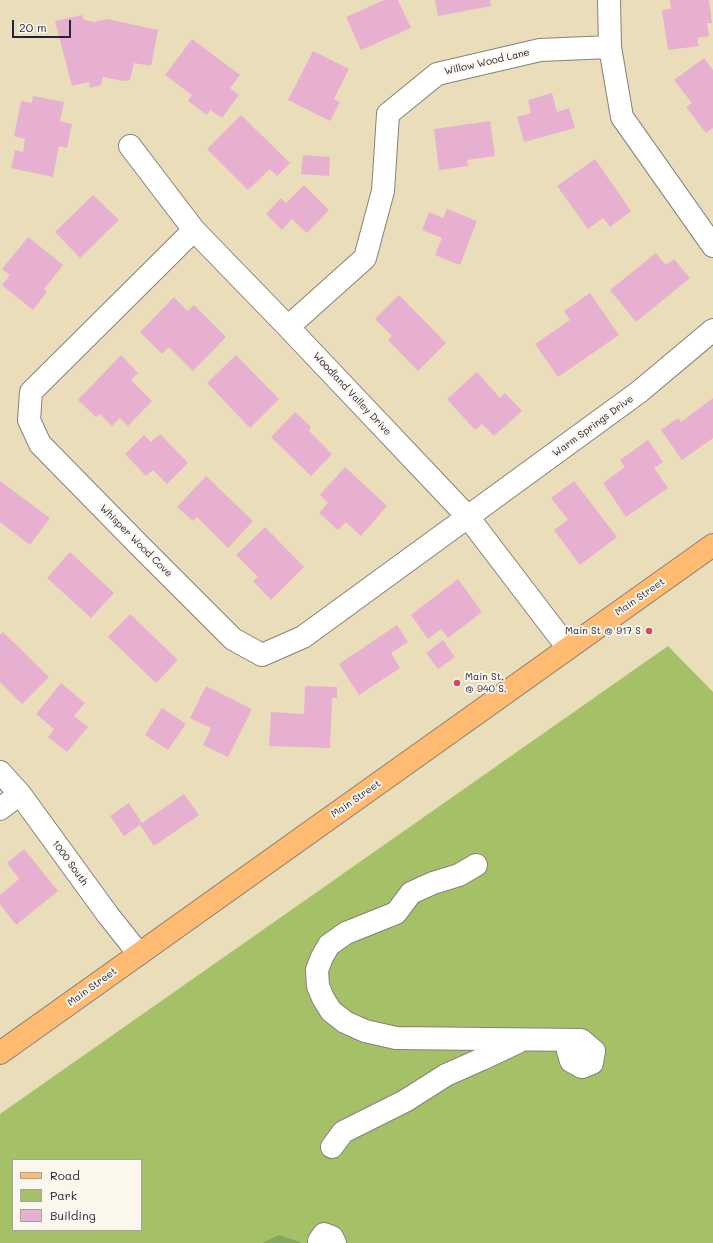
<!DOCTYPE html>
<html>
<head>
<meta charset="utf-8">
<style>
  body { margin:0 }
  #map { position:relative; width:713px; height:1243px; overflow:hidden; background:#eaddb9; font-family:Mali,sans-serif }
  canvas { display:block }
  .legend { position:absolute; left:12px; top:1159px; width:130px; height:72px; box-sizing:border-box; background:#fbf7ec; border:1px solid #a4a2a5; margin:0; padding:5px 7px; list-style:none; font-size:12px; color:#22223b }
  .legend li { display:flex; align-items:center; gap:8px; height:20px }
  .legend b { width:20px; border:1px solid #a4a2a5 }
  .scale { position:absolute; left:12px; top:20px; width:59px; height:18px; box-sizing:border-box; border:2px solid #22223b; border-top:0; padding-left:5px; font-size:12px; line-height:14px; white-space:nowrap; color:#22223b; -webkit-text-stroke:3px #fbf7ec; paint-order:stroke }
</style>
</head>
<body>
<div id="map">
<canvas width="713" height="1243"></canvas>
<ul class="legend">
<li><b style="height:5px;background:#febb71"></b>Road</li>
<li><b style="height:11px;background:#a5c168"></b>Park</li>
<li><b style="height:11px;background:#e8b0d0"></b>Building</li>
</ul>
<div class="scale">20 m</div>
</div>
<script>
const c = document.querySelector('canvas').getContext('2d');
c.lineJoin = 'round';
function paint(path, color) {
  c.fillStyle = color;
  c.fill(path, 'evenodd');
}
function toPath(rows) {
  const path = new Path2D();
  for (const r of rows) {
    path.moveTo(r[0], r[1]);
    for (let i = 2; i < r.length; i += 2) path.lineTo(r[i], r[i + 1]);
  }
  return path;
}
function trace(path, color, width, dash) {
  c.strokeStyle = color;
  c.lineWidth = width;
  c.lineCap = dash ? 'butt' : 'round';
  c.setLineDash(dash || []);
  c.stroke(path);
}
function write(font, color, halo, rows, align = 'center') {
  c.font = font + ' Mali,sans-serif';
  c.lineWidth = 4;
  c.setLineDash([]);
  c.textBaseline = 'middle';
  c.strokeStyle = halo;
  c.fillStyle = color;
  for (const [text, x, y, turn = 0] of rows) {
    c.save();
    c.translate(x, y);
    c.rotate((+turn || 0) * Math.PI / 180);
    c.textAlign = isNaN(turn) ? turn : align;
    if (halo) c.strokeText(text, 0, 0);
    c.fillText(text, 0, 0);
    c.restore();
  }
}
const green = toPath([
  [668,646,713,692,713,1243,0,1243,0,1114],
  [13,1160,141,1160,141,1230,13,1230]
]);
const forest = toPath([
  [279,1235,300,1242,301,1243,262,1243]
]);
const building = toPath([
  [384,0,398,0,411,28,361,50,346,17],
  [435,0,490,0,491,6,438,16],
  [670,0,709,0,712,23,707,23,709,36,697,38,699,46,668,50,662,10,671,9],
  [82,15,84,20,94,22,107,19,158,30,151,66,134,63,130,80,123,81,103,77,101,85,90,88,89,82,72,86,55,21],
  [192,39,240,75,230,88,239,95,222,118,210,110,207,115,188,101,192,95,165,75],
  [313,51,349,69,334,99,340,102,330,121,288,100],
  [704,58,713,70,713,128,706,133,686,107,692,103,674,80],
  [552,93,557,112,569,108,575,128,524,142,517,117,531,113,528,100],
  [33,96,64,102,60,121,72,124,67,148,59,146,53,177,11,168,15,150,23,152,25,139,14,136,21,101,32,103],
  [241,115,290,163,277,176,270,169,248,190,207,149],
  [490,121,495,156,467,160,468,166,439,170,434,129],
  [303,155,330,157,329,176,301,174],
  [595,159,631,211,610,227,603,218,588,229,557,186],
  [304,185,329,210,307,233,292,219,282,230,266,214,281,198,286,203],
  [93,195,119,220,80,258,55,232],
  [447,209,477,221,460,265,435,255,442,238,422,230,429,212,443,218],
  [28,237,63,265,44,289,47,292,33,310,2,285,10,275,2,269],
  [656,253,666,265,674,259,690,278,636,322,610,290],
  [590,293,619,335,558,377,535,344,570,320,564,311],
  [399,295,446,343,418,371,388,340,392,336,375,319],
  [174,297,187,311,194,305,226,337,193,371,169,347,162,354,140,332],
  [121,355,138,373,131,380,152,401,128,426,120,418,112,426,100,414,96,417,78,400],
  [236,355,279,399,250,428,207,383],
  [477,372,500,398,505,393,522,411,494,436,482,424,475,430,447,399],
  [713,398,713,438,682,460,661,430,678,418,681,422],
  [295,412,311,427,309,431,332,454,311,476,271,437],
  [160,434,188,463,167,484,153,470,146,476,125,454,144,435,151,442],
  [648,440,663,462,654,468,668,488,626,517,603,483,625,467,620,460],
  [345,467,387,506,361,536,346,522,338,530,319,513,328,503,320,495],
  [206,476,253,521,228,548,197,517,193,521,177,507],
  [0,481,50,518,30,545,0,522],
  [574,481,617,537,580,565,554,530,568,520,551,498],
  [265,527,304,567,271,600,253,581,258,577,236,555],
  [70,552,114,593,91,618,47,578],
  [458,579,482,612,448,638,441,629,428,639,411,615],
  [130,614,178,660,156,683,108,637],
  [397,625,408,642,391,653,400,668,359,695,339,664],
  [3,632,49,677,22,704,0,682,0,635],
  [443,640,455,657,438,669,426,653],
  [61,683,85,703,74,716,88,727,67,752,48,737,54,729,36,714],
  [206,686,252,709,228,757,203,745,211,728,190,718],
  [305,686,337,687,337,698,332,698,330,748,269,746,271,712,304,714],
  [162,708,186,724,168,750,145,735],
  [184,794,199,815,154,846,140,825,124,836,110,816,129,803,142,823],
  [24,849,58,891,16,925,0,904,0,895,19,879,7,863]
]);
const minor = toPath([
  [609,0,610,47,622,117,713,246],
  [130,146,194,230,288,327,468,517,568,648],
  [194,230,31,392,29,420,40,444,139,545,233,639,262,655,303,637,639,392,713,330],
  [288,327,365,258,383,191,388,114,437,74,540,50,610,47],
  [0,772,20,794,108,915,139,954],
  [0,809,20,794],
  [476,865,459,875,433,883,411,893,396,913,346,933,329,945,322,957,317,970,318,986,323,998,331,1011,345,1022,365,1031,396,1038,581,1040,594,1051,592,1063,582,1067,571,1061,568,1051,573,1040],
  [332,1147,343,1132,405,1101,446,1075,482,1059,518,1042],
  [321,1243,319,1241,324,1234,332,1237,335,1243]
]);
const major = toPath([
  [0,1053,713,545]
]);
const markers = [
  [649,631,4,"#d1495b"],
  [457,683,4,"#d1495b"]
];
const streetNames = [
  ["Willow Wood Lane",487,62,-13],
  ["Woodland Valley Drive",352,394,47],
  ["Warm Springs Drive",593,426,-36],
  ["Whisper Wood Cove",136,541,45],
  ["Main Street",640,597,-35],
  ["Main Street",356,799,-35],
  ["1000 South",70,863,54],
  ["Main Street",92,987,-36]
];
const poiNames = [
  ["Main St @ 917 S",641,631],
  ["Main St.",465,677,"left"],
  ["@ 940 S.",465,689,"left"]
];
paint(green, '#a5c168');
paint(forest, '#84a75c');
paint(building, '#e8b0d0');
trace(minor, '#86807a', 24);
trace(major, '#86807a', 24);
trace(minor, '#fff', 22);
trace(major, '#febb71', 22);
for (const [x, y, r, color] of markers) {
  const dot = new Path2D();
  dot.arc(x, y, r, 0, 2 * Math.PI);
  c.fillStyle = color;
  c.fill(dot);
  trace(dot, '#fbf7ec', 1.5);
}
write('10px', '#22223b', '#fbf7ec', streetNames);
write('10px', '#22223b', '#fbf7ec', poiNames, 'right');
</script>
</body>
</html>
